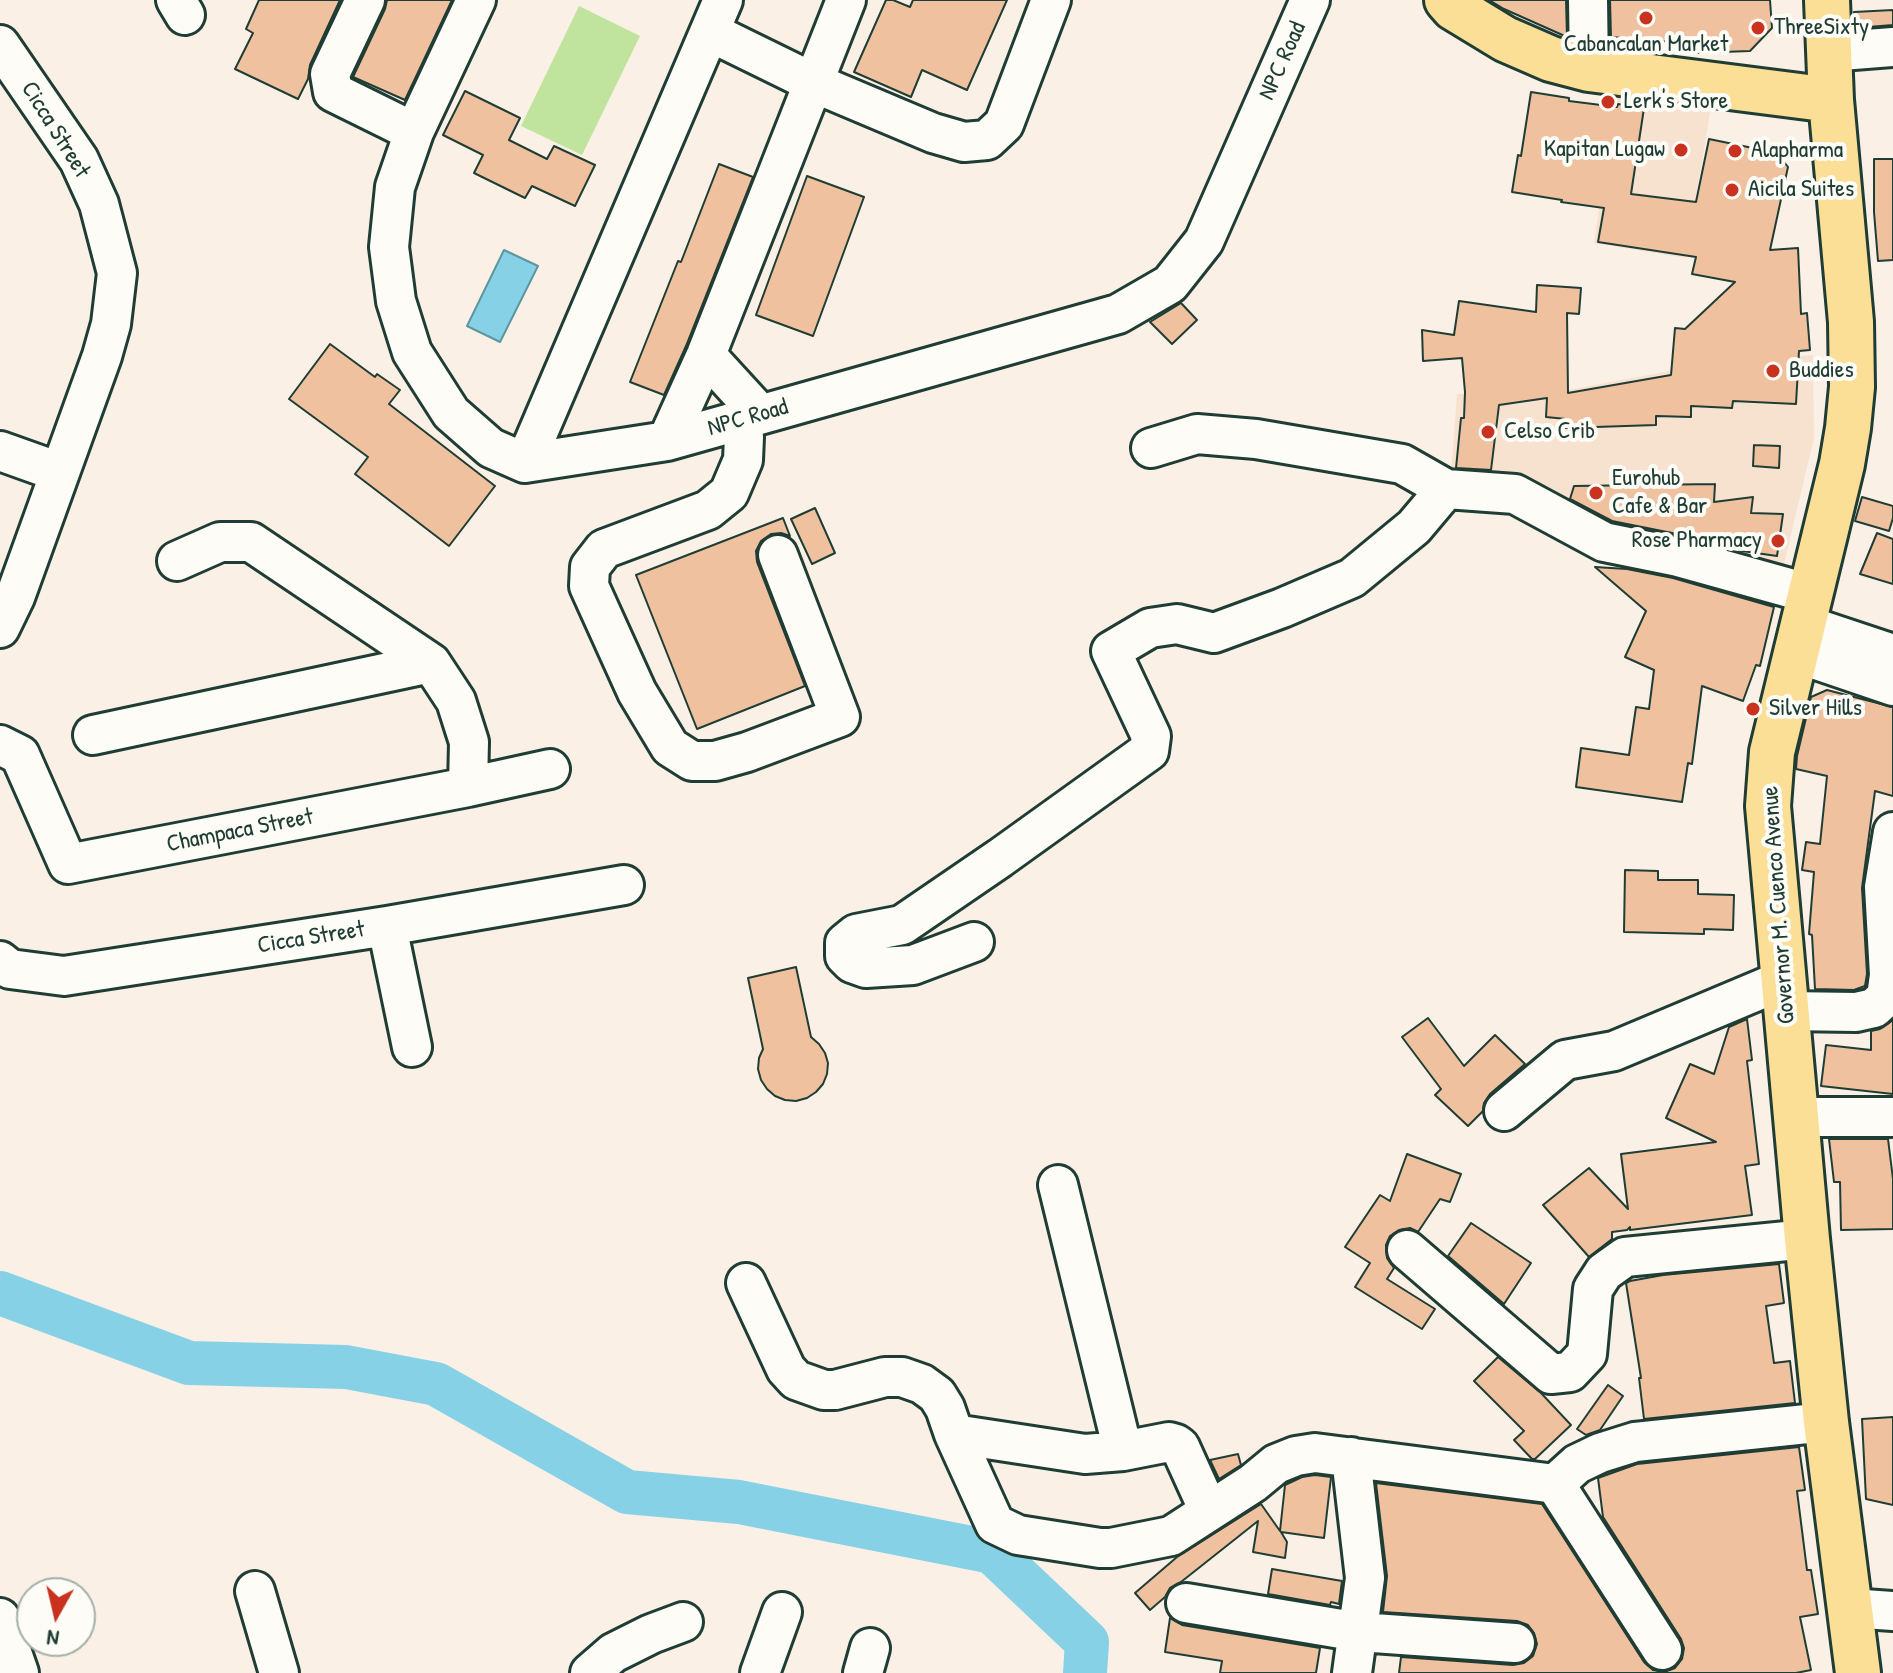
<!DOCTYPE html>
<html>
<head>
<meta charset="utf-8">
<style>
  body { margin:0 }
  #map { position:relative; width:1893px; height:1673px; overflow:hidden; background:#faf0e5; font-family:"Patrick Hand",sans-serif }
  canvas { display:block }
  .north { position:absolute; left:16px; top:1577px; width:80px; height:80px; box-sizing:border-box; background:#fdfcf7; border:2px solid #a4b0a9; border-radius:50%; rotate:188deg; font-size:22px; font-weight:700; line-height:32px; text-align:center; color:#1f3d34 }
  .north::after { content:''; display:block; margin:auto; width:28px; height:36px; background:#c8321e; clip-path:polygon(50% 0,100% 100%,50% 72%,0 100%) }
</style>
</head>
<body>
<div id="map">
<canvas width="1893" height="1673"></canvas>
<div class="north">N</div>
</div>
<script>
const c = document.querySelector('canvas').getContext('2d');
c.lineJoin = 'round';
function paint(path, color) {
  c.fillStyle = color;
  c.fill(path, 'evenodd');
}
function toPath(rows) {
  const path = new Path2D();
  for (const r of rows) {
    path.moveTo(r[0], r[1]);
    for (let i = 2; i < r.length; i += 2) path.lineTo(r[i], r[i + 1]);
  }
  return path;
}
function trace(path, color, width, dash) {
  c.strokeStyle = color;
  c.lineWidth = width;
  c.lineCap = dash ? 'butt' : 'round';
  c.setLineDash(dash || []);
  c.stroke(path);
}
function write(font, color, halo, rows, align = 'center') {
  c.font = font + ' "Patrick Hand",sans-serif';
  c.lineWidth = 8;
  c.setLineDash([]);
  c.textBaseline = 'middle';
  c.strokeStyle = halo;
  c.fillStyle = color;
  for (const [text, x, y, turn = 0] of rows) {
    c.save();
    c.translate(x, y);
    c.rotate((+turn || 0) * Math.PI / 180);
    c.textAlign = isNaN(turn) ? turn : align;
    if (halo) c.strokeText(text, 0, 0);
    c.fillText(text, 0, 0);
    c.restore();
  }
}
const built = toPath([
  [1616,94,1711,107,1686,258,1594,243],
  [1813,355,1814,438,1783,568,1450,487,1457,394,1542,395,1707,364]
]);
const green = toPath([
  [579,6,640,36,582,155,521,126]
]);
const water = toPath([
  [504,250,538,266,500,342,467,326,504,250]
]);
const river = toPath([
  [0,1293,189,1363,346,1367,436,1384,627,1492,739,1502,992,1552,1087,1642,1085,1673]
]);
const building = toPath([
  [259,0,340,0,310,65,308,79,298,99,235,69,253,33,246,29,259,0],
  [387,0,452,0,405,100,353,77,385,9,387,0],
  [886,0,893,0,910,7,913,0,1007,0,967,90,922,70,911,97,854,72,886,0],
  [1489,0,1566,0,1567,37,1504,9,1489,0],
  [1610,0,1770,0,1772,28,1750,51,1694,53,1694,44,1611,37,1610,0],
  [1893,10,1893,25,1856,28,1854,12,1893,10],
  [465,91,520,118,509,140,547,159,554,146,595,165,575,206,532,186,525,198,474,173,483,155,443,135,465,91],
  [1531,92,1569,98,1569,101,1617,107,1618,104,1644,108,1631,194,1696,202,1709,139,1777,153,1788,167,1770,250,1798,248,1801,314,1807,313,1810,350,1799,351,1796,404,1733,401,1732,408,1691,406,1691,417,1656,416,1656,425,1565,428,1566,419,1546,417,1547,398,1499,405,1491,470,1456,468,1461,418,1464,418,1465,392,1462,358,1423,361,1422,330,1454,335,1459,301,1536,312,1537,285,1581,288,1579,314,1567,313,1568,393,1671,375,1675,328,1685,329,1735,282,1692,274,1696,257,1598,242,1604,208,1561,202,1562,200,1512,192,1518,155,1521,156,1531,92],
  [1874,159,1893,159,1893,260,1878,261,1874,212,1874,159],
  [719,164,753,177,686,346,664,395,630,382,678,261,681,262,719,164],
  [807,176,864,197,813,336,756,315,807,176],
  [1181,303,1197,320,1172,344,1150,322,1181,303],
  [330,344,375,377,377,374,400,390,389,404,495,486,449,546,355,474,368,457,289,399,330,344],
  [1754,445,1780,446,1779,468,1753,466,1754,445],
  [1715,484,1714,502,1753,497,1751,513,1783,514,1777,556,1735,550,1682,535,1612,521,1570,499,1574,486,1715,484],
  [1862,497,1893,506,1893,518,1889,531,1855,521,1862,497],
  [815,508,835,553,812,564,791,519,815,508],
  [783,518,790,536,781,533,771,534,761,541,756,551,757,562,805,686,697,729,636,575,783,518],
  [1877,533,1893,539,1893,584,1860,574,1877,533],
  [1595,567,1627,569,1673,578,1774,607,1760,666,1756,665,1743,701,1702,686,1692,764,1688,763,1682,802,1576,787,1581,748,1629,755,1636,707,1649,709,1654,670,1625,657,1646,611,1595,567],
  [1827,690,1893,707,1893,796,1875,791,1862,888,1867,974,1865,986,1854,990,1815,989,1812,935,1809,934,1814,872,1802,870,1806,842,1820,844,1827,776,1796,769,1797,756,1811,697,1827,690],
  [1625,870,1658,871,1658,880,1698,880,1698,894,1734,895,1733,930,1704,929,1704,934,1624,932,1625,870],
  [796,967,811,1037,819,1044,825,1053,828,1063,827,1074,823,1084,816,1092,807,1098,796,1101,785,1100,775,1096,767,1089,761,1080,758,1069,759,1058,763,1049,748,978,796,967],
  [1428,1018,1464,1066,1495,1035,1525,1064,1490,1094,1484,1103,1483,1111,1468,1126,1435,1095,1441,1089,1402,1037,1428,1018],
  [1747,1019,1752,1060,1747,1061,1759,1164,1745,1166,1752,1215,1630,1230,1630,1227,1627,1230,1612,1232,1612,1239,1589,1257,1543,1205,1589,1168,1628,1209,1621,1154,1716,1142,1666,1118,1690,1064,1714,1074,1729,1027,1747,1019],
  [1893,1020,1893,1094,1821,1086,1826,1045,1871,1050,1871,1031,1880,1029,1893,1020],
  [1829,1139,1888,1139,1893,1179,1893,1229,1841,1230,1840,1182,1834,1182,1829,1139],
  [1407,1154,1461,1174,1450,1202,1440,1199,1418,1232,1410,1228,1399,1230,1390,1236,1386,1245,1387,1258,1394,1268,1387,1279,1435,1309,1422,1329,1355,1287,1370,1263,1345,1247,1380,1195,1390,1201,1407,1154],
  [1471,1223,1531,1263,1504,1304,1448,1256,1471,1223],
  [1779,1264,1784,1303,1766,1306,1774,1363,1790,1361,1795,1403,1644,1419,1639,1378,1641,1378,1626,1283,1630,1281,1663,1275,1779,1264],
  [1498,1357,1541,1393,1571,1425,1535,1459,1532,1459,1514,1440,1524,1431,1474,1381,1498,1357],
  [1608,1385,1623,1396,1600,1430,1586,1435,1577,1429,1608,1385],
  [1893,1417,1893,1505,1866,1499,1862,1419,1893,1417],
  [1799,1447,1805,1490,1797,1491,1807,1570,1811,1570,1818,1614,1800,1617,1811,1670,1796,1673,1399,1673,1401,1657,1513,1665,1524,1663,1533,1656,1537,1644,1534,1633,1528,1625,1517,1621,1383,1612,1387,1576,1376,1483,1542,1504,1644,1662,1653,1670,1664,1672,1675,1668,1682,1659,1684,1648,1681,1639,1603,1517,1598,1478,1637,1464,1799,1447],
  [1238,1454,1241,1465,1219,1479,1210,1460,1238,1454],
  [1315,1475,1331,1477,1324,1538,1281,1532,1287,1542,1285,1558,1253,1552,1258,1521,1181,1582,1170,1588,1165,1597,1150,1610,1135,1593,1177,1557,1261,1504,1280,1531,1285,1485,1302,1477,1315,1475],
  [1272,1569,1342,1581,1339,1604,1331,1602,1330,1605,1268,1594,1272,1569],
  [1170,1618,1182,1625,1320,1648,1316,1673,1220,1673,1222,1661,1165,1652,1170,1618]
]);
const minor = toPath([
  [176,0,185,15],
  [365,0,330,74,333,92,414,132],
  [476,0,414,132,395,187,389,247,396,301,412,352,451,413,491,448,525,463,667,441,1118,314,1170,284,1204,241,1310,0],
  [1588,0,1589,69],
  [710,32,812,82,933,133,964,142,987,140,1004,124,1051,0],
  [0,45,79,160,99,204,117,273,111,324,102,356,15,597,0,628],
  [1828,52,1893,47],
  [706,355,760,414],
  [740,420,744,437,743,460,729,493,708,510,604,549,590,567,589,586,637,692,670,747,692,761,715,761,747,752,840,717,778,555],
  [667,441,706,355,846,0],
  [1151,448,1197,434,1256,439,1402,464,1446,489,1515,494,1604,542,1678,557,1811,594],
  [0,451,59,472],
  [525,463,723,0],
  [177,561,220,542,251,542,431,663,456,701,469,742,468,787],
  [1803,624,1893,654],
  [1796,653,1893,686],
  [93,735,431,663],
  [0,745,20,755,68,864,468,787,550,769],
  [387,926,412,1047],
  [974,942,913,965,866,968,852,963,845,956,845,943,856,934,902,925,1000,858,1149,751,1151,736,1111,651,1150,628,1177,624,1214,633,1282,608,1352,578,1414,527,1446,489],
  [0,961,10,969,64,976,387,926,624,885],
  [1786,1011,1856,1012,1874,1008,1886,997,1889,975,1884,887,1893,832],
  [1504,1111,1565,1060,1614,1051,1783,980],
  [1795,1117,1893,1117],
  [1058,1185,1123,1451],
  [1407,1250,1551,1374,1570,1372,1587,1354,1593,1289,1604,1272,1625,1257,1807,1239],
  [746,1283,786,1369,796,1380,824,1390,835,1390,885,1377,902,1377,922,1384,937,1395,945,1408,954,1434,1085,1454,1123,1451,1169,1442,1176,1444,1180,1447,1209,1511],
  [954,1434,995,1524,1018,1535,1100,1548,1111,1548,1171,1536,1253,1483,1276,1464,1296,1456,1315,1453,1555,1484,1577,1464,1600,1453,1635,1442,1826,1422],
  [1351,1457,1365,1578,1352,1673],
  [1555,1484,1662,1650],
  [255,1591,279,1673],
  [1186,1603,1359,1632,1515,1643],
  [1850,1608,1893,1611],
  [0,1618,19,1673],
  [590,1673,613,1653,651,1634,683,1622],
  [760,1673,782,1612],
  [863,1673,870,1648]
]);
const major = toPath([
  [1447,0,1454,8,1505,39,1551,59,1589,69,1831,100],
  [1827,0,1831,100,1851,322,1852,387,1848,428,1842,464,1772,752,1768,806,1807,1239,1826,1422,1858,1673]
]);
const markers = [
  [1646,18,8,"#c8321e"],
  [1758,28,8,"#c8321e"],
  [1608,102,8,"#c8321e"],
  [1681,150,8,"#c8321e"],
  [1735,151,8,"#c8321e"],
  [1732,190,8,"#c8321e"],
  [1773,371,8,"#c8321e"],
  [1488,432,8,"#c8321e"],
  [1596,493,8,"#c8321e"],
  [1778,541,8,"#c8321e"],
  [1753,709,8,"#c8321e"]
];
const poiNames = [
  ["ThreeSixty",1774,28],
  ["Cabancalan Market",1646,45,"center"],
  ["Lerk's Store",1624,102],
  ["Kapitan Lugaw",1665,150,"right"],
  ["Alapharma",1751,151],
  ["Aicila Suites",1748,190],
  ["Buddies",1789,371],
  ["Celso Crib",1504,432],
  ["Eurohub",1612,479],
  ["Cafe & Bar",1612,507],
  ["Rose Pharmacy",1762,541,"right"],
  ["Silver Hills",1769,709]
];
const streetNames = [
  ["NPC Road",1283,61,-66],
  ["Cicca Street",55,130,58],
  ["NPC Road",748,418,-16],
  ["Champaca Street",240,831,-11],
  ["Governor M. Cuenco Avenue",1779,905,-94],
  ["Cicca Street",311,938,-9]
];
paint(built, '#f7e2d0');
paint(green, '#c0e49e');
paint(water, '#87d1e7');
trace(water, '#5d969f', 2);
trace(river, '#87d1e7', 44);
paint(building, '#efc19f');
trace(building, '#1f3d34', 2);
trace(minor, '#1f3d34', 44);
trace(major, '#1f3d34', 50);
trace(minor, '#fdfcf7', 38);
trace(major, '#fbdf96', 44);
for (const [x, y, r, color] of markers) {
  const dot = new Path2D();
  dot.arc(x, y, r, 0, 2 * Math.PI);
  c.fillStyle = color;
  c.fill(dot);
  trace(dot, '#fdfcf7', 3);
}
write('24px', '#1f3d34', '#fdfcf7', poiNames, 'left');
write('24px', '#1f3d34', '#fdfcf7', streetNames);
</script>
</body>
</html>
